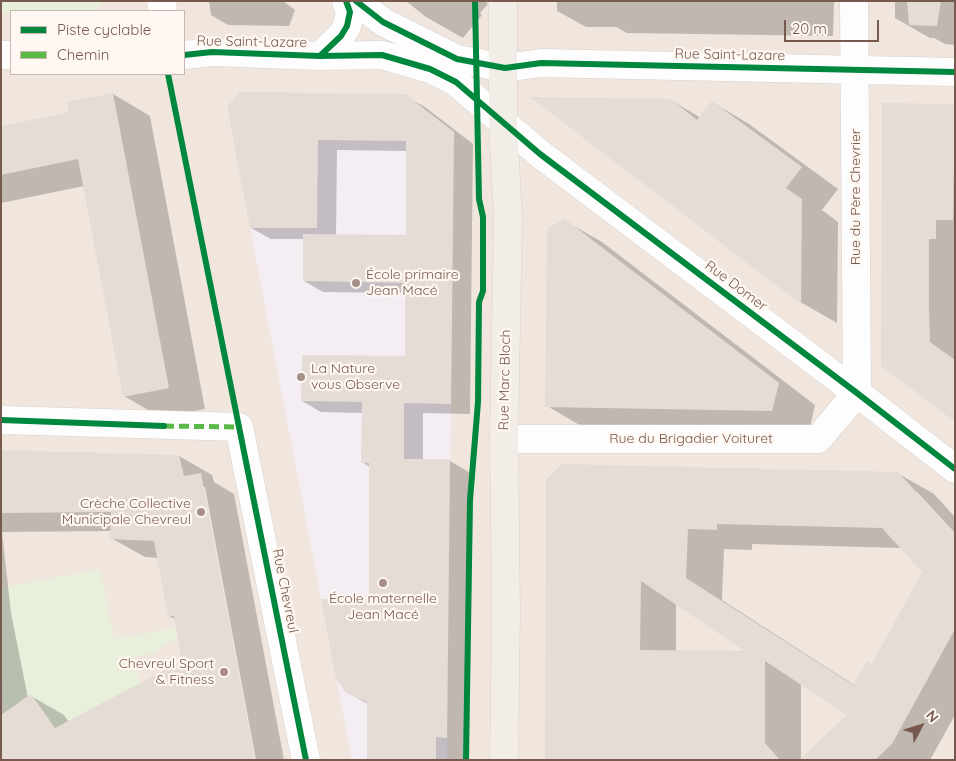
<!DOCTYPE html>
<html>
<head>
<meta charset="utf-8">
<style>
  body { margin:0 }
  #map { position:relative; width:956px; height:761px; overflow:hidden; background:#f8f4ef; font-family:Quicksand,sans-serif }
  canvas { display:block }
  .frame { position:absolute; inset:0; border:2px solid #78594e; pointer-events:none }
  .legend { position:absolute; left:10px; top:10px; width:175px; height:65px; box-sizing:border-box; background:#fff8f2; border:1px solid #c9b8b0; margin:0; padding:6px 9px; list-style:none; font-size:15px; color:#78594e }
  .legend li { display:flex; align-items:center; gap:10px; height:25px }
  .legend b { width:25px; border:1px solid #c9b8b0 }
  .north { position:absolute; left:896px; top:701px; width:50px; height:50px; -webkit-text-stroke:4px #fff8f2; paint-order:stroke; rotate:50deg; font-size:14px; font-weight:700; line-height:20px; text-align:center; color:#78594e }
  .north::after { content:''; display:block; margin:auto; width:18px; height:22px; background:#78594e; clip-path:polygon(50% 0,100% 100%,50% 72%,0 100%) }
  .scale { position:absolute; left:784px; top:20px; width:95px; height:22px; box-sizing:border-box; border:2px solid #78594e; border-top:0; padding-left:6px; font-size:15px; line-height:18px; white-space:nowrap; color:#78594e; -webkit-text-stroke:4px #fff8f2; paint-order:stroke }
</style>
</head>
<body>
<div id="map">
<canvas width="956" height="761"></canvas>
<div class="frame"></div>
<ul class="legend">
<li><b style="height:6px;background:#00873e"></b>Piste cyclable</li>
<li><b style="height:6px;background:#58b947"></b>Chemin</li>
</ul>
<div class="north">N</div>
<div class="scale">20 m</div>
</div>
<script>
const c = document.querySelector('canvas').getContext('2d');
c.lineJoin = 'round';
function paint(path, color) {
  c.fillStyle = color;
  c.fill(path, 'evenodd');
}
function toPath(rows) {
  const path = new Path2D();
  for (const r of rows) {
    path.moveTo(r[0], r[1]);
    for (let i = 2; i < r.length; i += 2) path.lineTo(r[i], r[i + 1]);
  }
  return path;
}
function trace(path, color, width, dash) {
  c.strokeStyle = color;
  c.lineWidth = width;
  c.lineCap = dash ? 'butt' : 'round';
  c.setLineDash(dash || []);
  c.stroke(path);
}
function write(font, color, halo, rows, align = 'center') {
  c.font = font + ' Quicksand,sans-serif';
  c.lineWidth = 4.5;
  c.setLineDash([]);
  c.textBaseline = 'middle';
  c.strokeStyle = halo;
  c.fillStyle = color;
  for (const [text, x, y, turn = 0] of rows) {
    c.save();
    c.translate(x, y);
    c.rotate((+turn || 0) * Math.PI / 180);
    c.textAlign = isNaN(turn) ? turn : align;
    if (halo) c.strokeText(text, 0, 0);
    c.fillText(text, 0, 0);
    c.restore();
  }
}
const residential = toPath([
  [1,1,955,1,955,760,1,760],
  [11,11,184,11,184,74,11,74]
]);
const education = toPath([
  [239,92,412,100,454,132,447,760,352,760,227,107]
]);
const green = toPath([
  [1,1,104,1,95,11,11,13,1,13],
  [100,569,114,639,175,628,178,637,153,653,134,657,140,684,55,728,3,714,1,588]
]);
const shadow = toPath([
  [209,1,283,1,295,10,289,26,228,25,211,15],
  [406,1,485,1,488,4,480,13,482,15,463,38,426,17],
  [557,1,834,1,833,36,627,33,616,27,586,27,557,11],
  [895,1,955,1,955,45,945,44,934,38,930,38,895,18],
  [113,94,150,116,205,409,160,417,124,396,84,186,1,203,1,127,70,113],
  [405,96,425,107,473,144,470,414,423,413,423,460,450,461,469,472,466,760,368,760,368,704,346,692,370,601,370,467,362,462,364,413,321,412,302,401,406,358,406,293,323,292,304,281,304,239,271,239,251,228,228,108],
  [337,150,407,151,407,236,336,236],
  [534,98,671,100,701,118,712,102,749,124,838,189,822,210,838,222,837,323,802,303],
  [955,105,955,421,882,365],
  [565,221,602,242,815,405,809,432,583,427,547,406],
  [1,451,179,456,212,475,214,482,234,494,284,760,256,760,205,487,202,487,254,760,1,760],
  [111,531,111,538,145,557,159,558,169,616,175,619,183,662,69,722,64,715,31,696,28,698,11,613,2,532],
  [897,473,934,494,955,517,955,533,917,492,914,492,955,536,955,715,930,760,547,760,547,481],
  [752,544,901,548,924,572,872,666,854,685,722,600,724,549,752,550],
  [676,603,750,652,676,652],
  [801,683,849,715,801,759]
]);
const building = toPath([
  [907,1,941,1,937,26,909,25],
  [239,92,405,94,454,132,451,404,404,403,404,459,450,459,447,738,436,737,436,760,367,760,367,702,346,693,336,679,321,599,369,600,369,463,361,463,362,402,301,401,302,355,405,356,405,283,303,281,303,234,406,235,406,141,318,140,317,228,250,228,227,107],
  [113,93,169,388,123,397,78,159,1,175,1,126,69,112,67,102],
  [530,97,671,99,697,120,712,101,802,167,786,188,802,199,801,304],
  [882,103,955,104,953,220,936,220,936,239,929,239,929,311,930,342,955,360,955,422,881,366],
  [565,219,779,383,772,411,545,407,547,228],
  [1,450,179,455,184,476,201,473,255,760,1,760,1,715,31,694,55,728,182,661,174,616,168,616,154,541,110,539,111,512,1,513],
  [562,464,898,472,955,534,955,629,892,744,875,760,799,760,847,715,765,661,765,743,780,760,545,760,546,480],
  [717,524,882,528,922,572,872,664,867,661,853,685,686,578,688,529,717,530],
  [641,581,745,651,640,650]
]);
const minor = toPath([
  [161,1,163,11],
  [356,1,383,22,457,59,505,68,541,63,955,72],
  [1,55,11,55],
  [184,55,212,52,320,56,382,55,430,69,456,82,540,154,857,393,955,469],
  [320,56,341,36,347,26,350,12,346,1],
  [1,420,239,427,306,760],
  [504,439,818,439,857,393,854,1]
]);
const major = toPath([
  [503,1,503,122,508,218,504,439,506,612,504,760]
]);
const quiet = toPath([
  [164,426,239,427,238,422]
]);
const cycleway = toPath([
  [356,1,383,22,457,59,505,68,541,63,955,72],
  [184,55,212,52,320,56,382,55,430,69,456,82,540,154,857,393,955,469],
  [320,56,341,36,347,26,350,12,346,1],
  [168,74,306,760],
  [1,420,164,426],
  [466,760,470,500,478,402,479,302,483,291,483,217,479,199,475,1]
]);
const markers = [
  [356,283,5,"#a58f86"],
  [301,377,5,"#a58f86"],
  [201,512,5,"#a58f86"],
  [383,583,5,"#a58f86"],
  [224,672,5,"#a58f86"]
];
const streetNames = [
  ["Rue Saint-Lazare",252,42,1],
  ["Rue Saint-Lazare",730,55,1],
  ["Rue du Père Chevrier",856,197,-90],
  ["Rue Domer",736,286,37],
  ["Rue Marc Bloch",505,380,-89],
  ["Rue du Brigadier Voituret",691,439],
  ["Rue Chevreul",285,591,79]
];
const poiNames = [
  ["École primaire",366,275],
  ["Jean Macé",366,291],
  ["La Nature",311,369],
  ["vous Observe",311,385],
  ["Crèche Collective",191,504,"right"],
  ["Municipale Chevreul",191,520,"right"],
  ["École maternelle",383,599,"center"],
  ["Jean Macé",383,615,"center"],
  ["Chevreul Sport",214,664,"right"],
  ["& Fitness",214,680,"right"]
];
paint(residential, '#f1e6dd');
paint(education, '#f4edf4');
paint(green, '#e8efda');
paint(shadow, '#0003');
paint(building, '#e5dcd6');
trace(minor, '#d8d1cd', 29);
trace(major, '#dad0cc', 29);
trace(minor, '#fefdfd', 28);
trace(major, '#f3ede7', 28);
trace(quiet, '#58b947', 5, [10, 5]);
trace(cycleway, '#00873e', 6);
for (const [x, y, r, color] of markers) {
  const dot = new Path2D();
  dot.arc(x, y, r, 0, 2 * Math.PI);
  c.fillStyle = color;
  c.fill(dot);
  trace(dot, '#fff8f2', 2);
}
write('14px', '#78594e', '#fff8f2', streetNames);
write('14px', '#78594e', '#fff8f2', poiNames, 'left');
</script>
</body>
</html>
